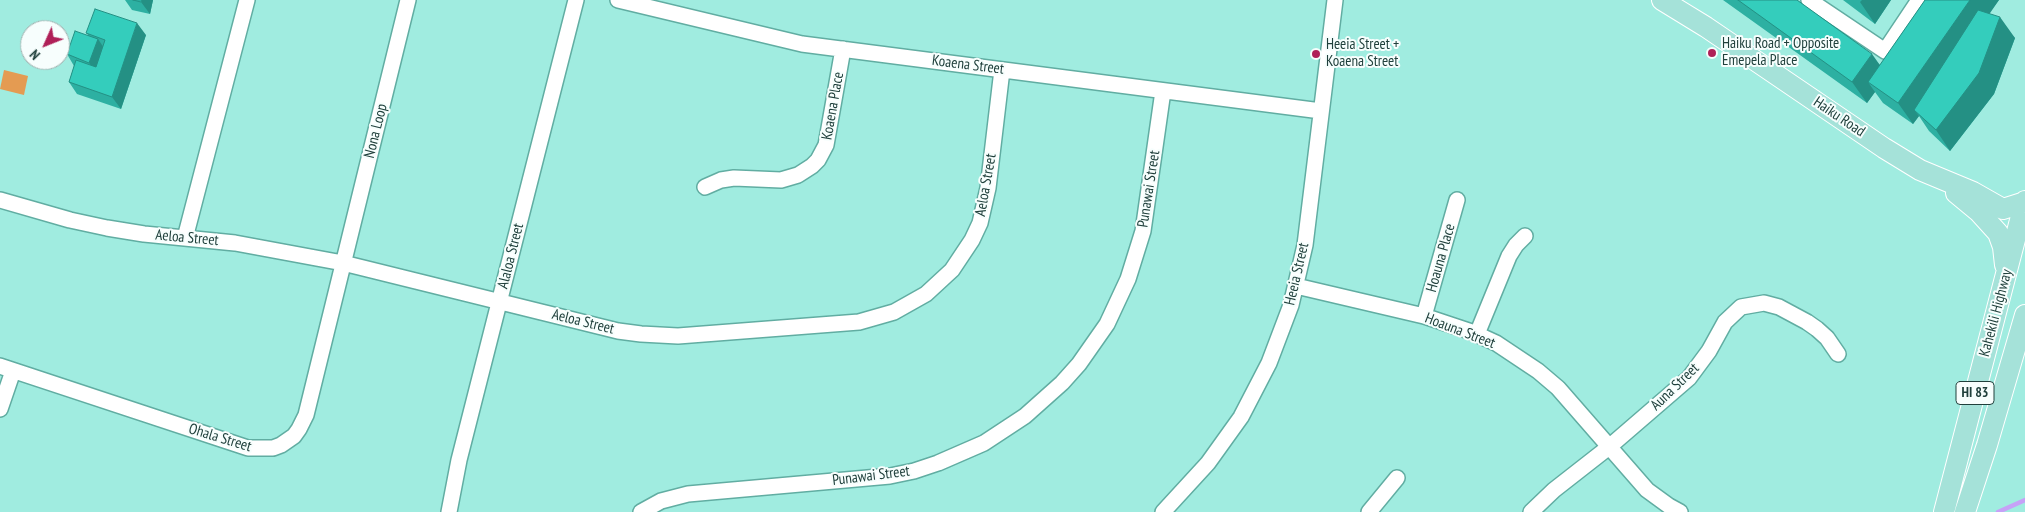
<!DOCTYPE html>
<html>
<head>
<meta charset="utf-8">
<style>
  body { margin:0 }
  #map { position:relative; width:2025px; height:512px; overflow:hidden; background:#a0ece0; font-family:"PT Sans Narrow",sans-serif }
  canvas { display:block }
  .north { position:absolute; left:20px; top:20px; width:50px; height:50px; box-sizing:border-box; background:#f7fefd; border:1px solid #a1b2b0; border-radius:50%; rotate:226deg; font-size:14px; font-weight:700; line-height:20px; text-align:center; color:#20403c }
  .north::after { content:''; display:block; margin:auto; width:18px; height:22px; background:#af2058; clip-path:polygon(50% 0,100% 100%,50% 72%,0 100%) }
</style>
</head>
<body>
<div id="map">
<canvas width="2025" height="512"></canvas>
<div class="north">N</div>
</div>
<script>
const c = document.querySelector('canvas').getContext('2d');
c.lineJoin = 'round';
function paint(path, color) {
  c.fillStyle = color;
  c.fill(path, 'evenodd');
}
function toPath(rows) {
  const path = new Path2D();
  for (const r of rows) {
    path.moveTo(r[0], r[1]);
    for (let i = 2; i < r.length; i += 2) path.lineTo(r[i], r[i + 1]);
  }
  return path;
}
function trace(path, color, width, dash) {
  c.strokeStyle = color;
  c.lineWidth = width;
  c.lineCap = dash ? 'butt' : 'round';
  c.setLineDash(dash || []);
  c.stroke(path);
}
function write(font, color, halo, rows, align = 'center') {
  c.font = font + ' "PT Sans Narrow",sans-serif';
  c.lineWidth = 4;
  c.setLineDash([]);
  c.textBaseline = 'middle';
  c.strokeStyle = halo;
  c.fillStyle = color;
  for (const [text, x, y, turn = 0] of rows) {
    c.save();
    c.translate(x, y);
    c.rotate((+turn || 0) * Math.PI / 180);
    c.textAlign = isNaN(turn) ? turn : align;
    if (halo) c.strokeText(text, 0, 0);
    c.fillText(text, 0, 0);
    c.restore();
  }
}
const green = toPath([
  [4,70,28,76,24,95,0,89]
]);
const stream = toPath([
  [1998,512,2025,500]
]);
const minor = toPath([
  [618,0,802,44,1321,111],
  [1809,0,1885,51,1919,0],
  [705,187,721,180,734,178,781,180,798,175,812,166,818,160,826,145,843,49],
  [0,200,70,220,107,228,144,234,235,243,343,263,618,331,641,334,678,336,859,322,894,312,926,294,952,270,972,240,980,223,988,188,1002,70],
  [185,238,247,0],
  [1296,286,1424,316,1472,332,1496,343,1538,371,1558,388,1647,490,1669,506,1680,512],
  [1424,316,1457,200],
  [1477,334,1509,256,1516,245,1525,236],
  [0,366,248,448,273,448,281,445,294,436,299,429,306,415,408,0],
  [0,409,13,371],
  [449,512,459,460,576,0],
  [641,512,661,501,688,494,890,476,914,471,938,463,984,443,1025,416,1062,383,1079,364,1107,324,1128,279,1143,231,1163,91],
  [1163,512,1208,463,1241,417,1269,363,1291,305,1305,245,1335,0],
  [1369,512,1397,478],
  [1531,512,1554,490,1609,447,1689,378,1709,351,1725,322,1741,307,1764,303,1779,307,1807,322,1817,329,1827,338,1838,354]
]);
const major = toPath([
  [1662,0,1706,27,1884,148,1920,170,1973,192,2003,209,2025,202],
  [1956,193,1979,212,1998,233,2003,247,2005,265],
  [1944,512,2025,201],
  [1965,512,1987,445,2025,315]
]);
const wall = toPath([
  [125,0,153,0,150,14,132,10],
  [1723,0,1797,0,1880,65,1925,0,1999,0,1989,13,2015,38,1994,94,1950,151,1929,131,1919,116,1913,124,1883,103,1875,92,1867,103],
  [1843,0,1891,0,1875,24],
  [86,33,146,35,121,109,77,94,69,82,74,66,67,54,88,35]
]);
const shadedWall = toPath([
  [142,0,153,0,150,14,141,2],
  [1862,0,1891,0,1875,24,1860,2],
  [1970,0,1999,0,1920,115,1914,110,1919,116,1913,124,1898,103],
  [2000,17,2015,38,1994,94,1950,151,1936,130],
  [137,23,146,35,121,109,112,97],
  [98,39,106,51,98,75,89,63],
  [1872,54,1887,75,1868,82,1875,92,1867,103,1852,82]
]);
const building = toPath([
  [133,0,142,0,141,2,133,0],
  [1738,0,1797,0,1872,54,1852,82,1738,0],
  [1925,0,1970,0,1898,103,1868,82,1925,0],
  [95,9,137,23,112,97,69,82,76,60,96,67,105,40,86,33,95,9],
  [1978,10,2000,17,1979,73,1936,130,1914,110,1978,10],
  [75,31,98,39,89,63,67,54,75,31]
]);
const markers = [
  [1712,53,5,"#af2058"],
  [1316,54,5,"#af2058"]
];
const shields = [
  [1975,393,38]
];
const shieldNames = [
  ["HI 83",1975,393]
];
const poiNames = [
  ["Haiku Road + Opposite",1722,44],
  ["Emepela Place",1722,61],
  ["Heeia Street +",1326,45],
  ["Koaena Street",1326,62]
];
const streetNames = [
  ["Koaena Street",968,65,7],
  ["Koaena Place",833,106,-80],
  ["Haiku Road",1839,117,34],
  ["Nona Loop",376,131,-76],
  ["Aeloa Street",986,185,-80],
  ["Punawai Street",1149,189,-81],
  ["Aeloa Street",187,238,5],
  ["Alaloa Street",511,256,-76],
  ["Hoauna Place",1441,258,-74],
  ["Heeia Street",1297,274,-77],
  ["Kahekili Highway",1996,313,-75],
  ["Aeloa Street",583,322,14],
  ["Hoauna Street",1460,331,21],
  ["Auna Street",1675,387,-44],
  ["Ohala Street",220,438,17],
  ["Punawai Street",871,476,-7]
];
paint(green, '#e49b52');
trace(stream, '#c6a1f7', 4.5);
trace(minor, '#61ada2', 18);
trace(major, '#fff', 22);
trace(minor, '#fff', 15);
trace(major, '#a5e2d9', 20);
paint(wall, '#2db0a2');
paint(shadedWall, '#249084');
paint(building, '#34cdbc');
trace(building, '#249084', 1);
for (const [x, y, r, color] of markers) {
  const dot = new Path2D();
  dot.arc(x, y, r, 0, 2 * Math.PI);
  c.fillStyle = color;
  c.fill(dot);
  trace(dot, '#f7fefd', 2);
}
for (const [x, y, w] of shields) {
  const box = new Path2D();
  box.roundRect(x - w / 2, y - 11.5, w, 23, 4);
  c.fillStyle = '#f7fefd';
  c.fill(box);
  trace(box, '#20403c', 1);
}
write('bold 14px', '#20403c', null, shieldNames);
write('15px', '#20403c', '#f7fefd', poiNames, 'left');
write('15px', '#20403c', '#f7fefd', streetNames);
</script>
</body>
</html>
